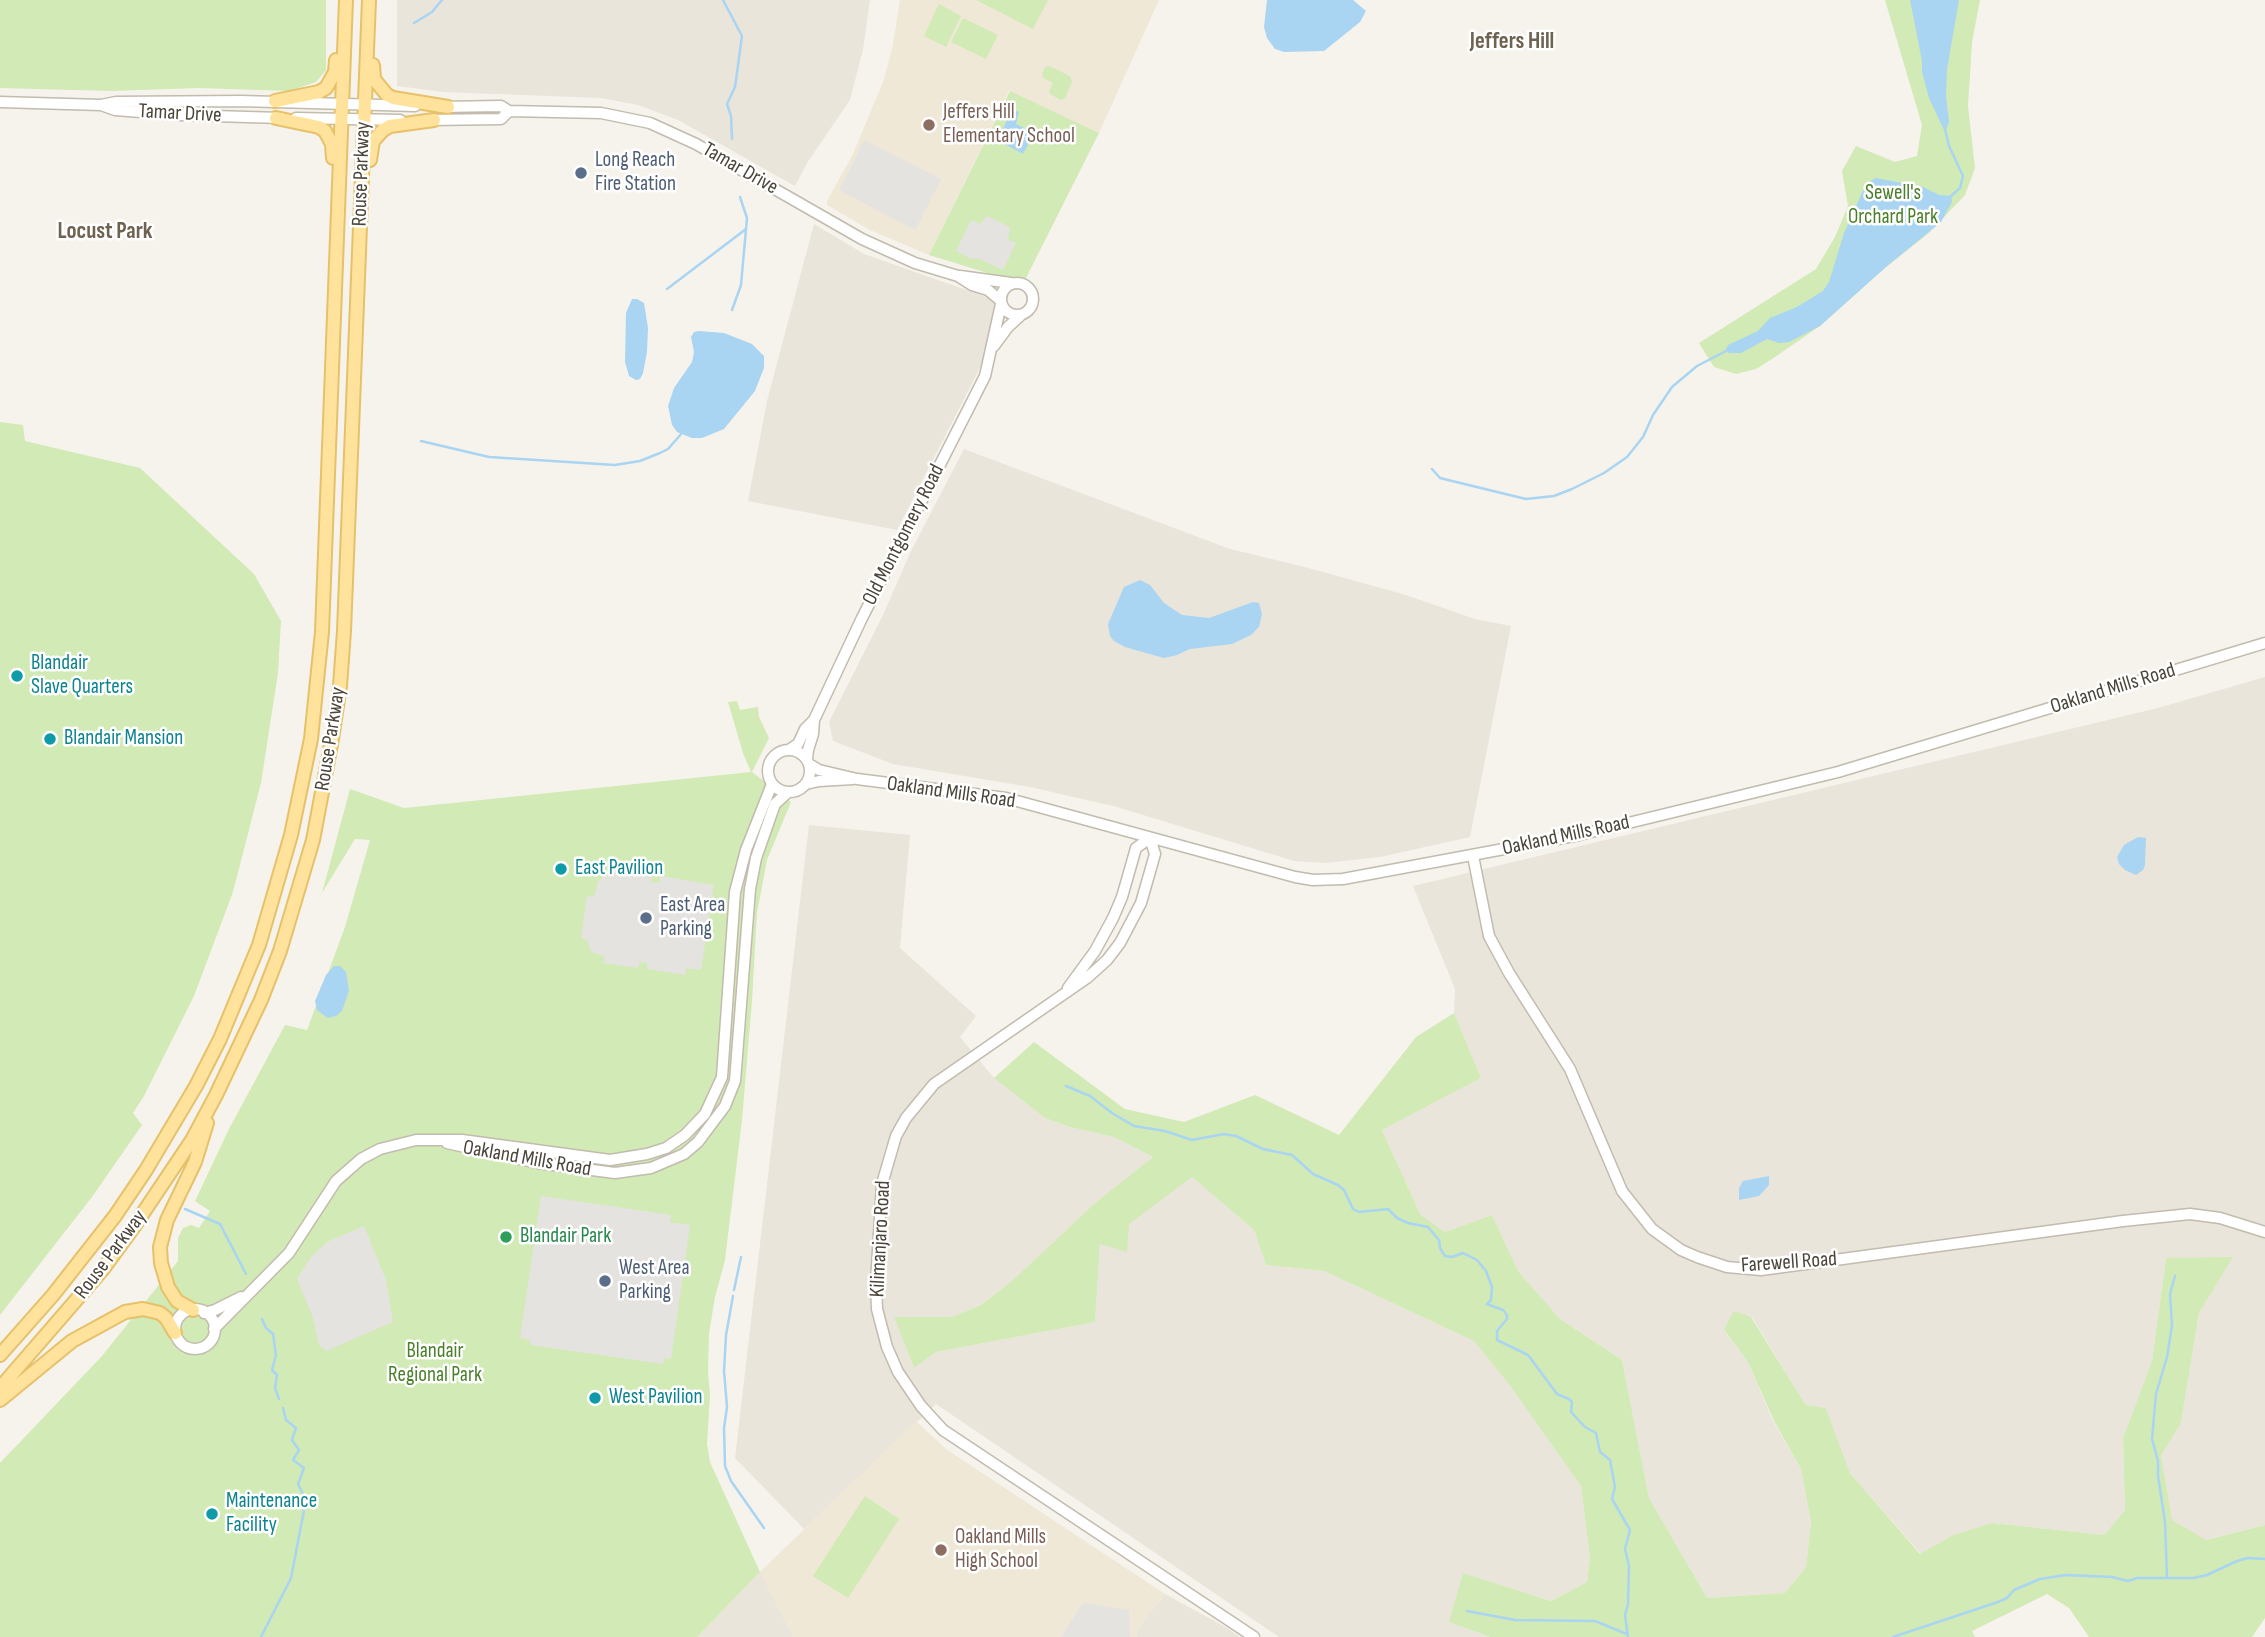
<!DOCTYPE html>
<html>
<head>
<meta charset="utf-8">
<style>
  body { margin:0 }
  canvas { display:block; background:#f6f3ec }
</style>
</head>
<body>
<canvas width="2265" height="1637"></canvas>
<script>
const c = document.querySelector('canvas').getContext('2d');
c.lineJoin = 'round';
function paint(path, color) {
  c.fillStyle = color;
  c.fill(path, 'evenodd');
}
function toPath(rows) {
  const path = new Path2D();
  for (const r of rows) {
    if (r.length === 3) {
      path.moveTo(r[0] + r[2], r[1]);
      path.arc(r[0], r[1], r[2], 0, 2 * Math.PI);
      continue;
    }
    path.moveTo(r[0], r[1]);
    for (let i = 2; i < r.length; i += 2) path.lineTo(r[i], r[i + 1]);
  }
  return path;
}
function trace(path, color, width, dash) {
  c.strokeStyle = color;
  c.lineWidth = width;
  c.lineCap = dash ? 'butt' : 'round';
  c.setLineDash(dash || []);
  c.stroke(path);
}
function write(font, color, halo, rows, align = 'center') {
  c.font = font + ' "Sofia Sans Condensed",sans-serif';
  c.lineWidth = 5;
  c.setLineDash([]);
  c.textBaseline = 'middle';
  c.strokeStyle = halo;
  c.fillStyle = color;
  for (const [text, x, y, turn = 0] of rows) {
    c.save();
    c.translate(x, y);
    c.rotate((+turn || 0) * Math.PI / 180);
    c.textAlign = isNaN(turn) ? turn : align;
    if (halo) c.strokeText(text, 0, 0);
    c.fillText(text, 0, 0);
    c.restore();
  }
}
const residential = toPath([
  [397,0,870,0,863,50,850,100,807,163,795,186,678,120,638,105,601,98,444,92,397,86],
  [814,224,864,254,1003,303,1007,315,897,530,748,501,767,401],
  [964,449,1230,549,1305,567,1406,595,1475,619,1511,626,1470,837,1380,857,1325,863,1294,861,1117,807,1030,787,893,764,833,741,829,722,884,613,910,553],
  [2265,677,2265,1525,2205,1540,2171,1520,2161,1456,2181,1423,2199,1313,2232,1258,2166,1258,2152,1361,2123,1438,2125,1510,2104,1535,1992,1523,1953,1535,1921,1554,1850,1473,1826,1408,1806,1405,1752,1317,1724,1331,1748,1362,1773,1421,1801,1469,1811,1522,1806,1567,1785,1593,1707,1598,1649,1498,1622,1360,1560,1319,1518,1271,1492,1215,1445,1232,1420,1214,1382,1130,1481,1078,1454,1013,1455,989,1413,886,2158,708],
  [809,825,910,835,900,948,976,1016,960,1037,994,1078,1045,1118,1070,1127,1114,1137,1153,1157,1095,1203,1013,1280,981,1305,952,1317,894,1317,914,1368,936,1352,1095,1322,1100,1244,1192,1177,1254,1230,1266,1265,1324,1271,1474,1341,1511,1387,1581,1486,1590,1558,1587,1582,1551,1601,1463,1573,1450,1622,1489,1637,1279,1637,936,1404,804,1529,735,1458],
  [760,1572,794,1637,697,1637],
  [1165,1594,1229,1629,1239,1637,1137,1637,1137,1629]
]);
const education = toPath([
  [900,0,1159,0,1099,133,1009,91,929,255,870,230,827,205,827,201,853,154,883,82,892,50],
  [916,1421,946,1449,1165,1594,1137,1629,1137,1637,794,1637,760,1572]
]);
const green = toPath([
  [0,0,326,0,326,70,316,82,290,91,199,88,111,91,0,88],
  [976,0,1048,0,1033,29],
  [1885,0,1980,0,1972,42,1968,106,1975,168,1965,195,1929,233,1886,267,1820,326,1772,359,1756,369,1736,374,1714,367,1699,343,1816,269,1835,237,1848,206,1842,171,1856,146,1895,162,1917,156,1922,125],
  [939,4,961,16,946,47,924,36],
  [963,18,998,35,986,59,951,42],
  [1049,66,1070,76,1072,82,1065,98,1061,100,1050,94,1049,91,1053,83,1043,78,1042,74,1045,67],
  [1010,91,1099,133,1023,284,929,255],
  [0,422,23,425,25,441,140,468,254,574,281,621,278,673,261,783,233,892,194,996,144,1096,133,1113,142,1125,92,1197,0,1315],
  [737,701,740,710,758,707,759,717,769,738,752,772,791,802,767,860,757,913,752,1001,742,1120,725,1260,715,1297,709,1334,708,1372,710,1395,707,1444,710,1462,760,1572,697,1637,0,1637,0,1463,102,1356,178,1261,178,1238,183,1228,191,1225,199,1228,210,1211,195,1201,229,1129,285,1025,307,1030,345,927,370,840,355,839,322,893,350,789,404,808,751,772,743,753,728,702],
  [1454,1013,1481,1078,1382,1130,1420,1214,1445,1232,1492,1215,1518,1271,1560,1319,1622,1360,1649,1498,1707,1598,1785,1593,1806,1567,1811,1522,1801,1469,1774,1421,1748,1362,1724,1330,1734,1311,1751,1317,1806,1405,1826,1408,1850,1473,1920,1554,1953,1535,1992,1523,2104,1535,2125,1510,2123,1438,2152,1361,2166,1258,2233,1257,2199,1313,2181,1423,2161,1456,2172,1520,2206,1540,2265,1525,2265,1618,2252,1637,2089,1637,2069,1608,2047,1594,1972,1631,1975,1637,1490,1637,1449,1622,1463,1573,1551,1601,1587,1582,1590,1558,1581,1486,1511,1387,1474,1341,1324,1271,1266,1265,1254,1230,1192,1177,1129,1224,1127,1252,1100,1244,1095,1322,936,1352,914,1368,894,1317,952,1317,981,1305,1013,1280,1095,1203,1153,1157,1114,1137,1070,1127,1045,1118,994,1078,1034,1042,1125,1109,1184,1122,1255,1095,1339,1135,1416,1037],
  [865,1496,899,1519,848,1598,813,1576]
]);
const parking = toPath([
  [864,140,941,179,915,230,839,190],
  [987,216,1010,227,1008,240,1016,243,1003,270,977,258,971,259,956,251,971,220,980,224],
  [614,870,652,875,651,882,659,883,660,876,714,885,701,970,686,968,685,975,647,969,647,963,640,962,638,968,603,963,604,956,591,952,587,940,581,938,587,896,594,897,598,881,605,876,613,876],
  [541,1196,671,1215,670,1222,690,1225,671,1359,664,1358,663,1364,530,1345,530,1340,520,1338],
  [364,1226,386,1280,393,1322,326,1351,319,1345,312,1315,297,1279,311,1257,327,1242],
  [1083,1603,1129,1610,1130,1637,1061,1637]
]);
const water = toPath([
  [1267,0,1353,0,1366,11,1360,22,1324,51,1284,52,1275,49,1267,38,1264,27],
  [1910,0,1959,0,1947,69,1946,96,1949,122,1945,132,1929,98,1922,72,1922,61],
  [1013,109,1019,112,1016,124,1034,133,1023,154,997,140],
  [1876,178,1923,187,1939,195,1951,196,1952,202,1941,222,1886,267,1820,326,1789,342,1779,343,1767,339,1741,353,1729,353,1726,349,1728,345,1758,331,1770,318,1797,307,1823,291,1829,282,1844,233,1862,193,1870,181],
  [632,299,637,299,644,303,648,328,647,352,643,373,640,379,636,380,629,376,625,362,626,313],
  [699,331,724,333,752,344,764,356,764,368,755,391,724,429,702,438,692,438,677,432,672,425,668,406,674,388,692,362,694,352,691,337,694,332],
  [1140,580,1150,585,1164,603,1182,615,1209,618,1253,602,1259,603,1262,614,1259,627,1251,635,1232,644,1190,649,1177,655,1164,658,1125,647,1114,641,1110,636,1108,624,1124,587],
  [2138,837,2146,838,2145,865,2143,870,2136,875,2125,870,2119,864,2117,857,2124,845],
  [334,966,340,966,346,972,349,991,342,1011,336,1016,328,1018,317,1010,315,1001,326,975],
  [1769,1176,1769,1185,1759,1196,1739,1200,1739,1188,1743,1181]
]);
const stream = toPath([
  [723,0,742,36,735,87,727,104,731,116,732,139],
  [414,23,432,12,442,0],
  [1945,129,1949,146,1963,176,1960,188,1950,197],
  [667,289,746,229],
  [732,310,741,285,747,218,740,197],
  [421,441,489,457,615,465,640,461,660,453,668,449,682,433],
  [1432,469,1440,478,1448,480,1526,499,1554,496,1572,489,1604,473,1627,457,1643,437,1653,415,1672,387,1697,366,1728,350],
  [1066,1086,1090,1096,1112,1113,1134,1126,1165,1131,1192,1140,1224,1134,1236,1136,1263,1149,1292,1155,1313,1174,1338,1185,1344,1190,1353,1209,1359,1212,1388,1209,1397,1218,1408,1223,1428,1227,1439,1240,1440,1248,1445,1256,1452,1257,1463,1253,1477,1260,1486,1271,1492,1287,1491,1300,1487,1304,1503,1310,1507,1315,1507,1319,1497,1331,1497,1340,1528,1355,1557,1394,1569,1399,1572,1402,1571,1412,1585,1427,1596,1433,1600,1452,1610,1460,1615,1487,1612,1499,1630,1530,1625,1549,1629,1566,1628,1604,1625,1615,1628,1637],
  [185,1209,220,1224,246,1274],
  [734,1290,741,1257],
  [733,1296,726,1335,724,1371,727,1407,724,1428,725,1466,731,1481,764,1528],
  [262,1319,266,1328,273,1334,276,1355,272,1370,277,1375,275,1388,279,1399],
  [2167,1578,2165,1522,2158,1476,2158,1461,2152,1439,2156,1394,2167,1357,2172,1326,2170,1294,2175,1276],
  [1467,1611,1515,1620,1595,1621,1627,1634],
  [261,1637,291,1578,306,1500,298,1484,304,1468,293,1460,299,1450,292,1440,296,1428,286,1420,283,1408],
  [1893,1637,1998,1602,2007,1598,2014,1590,2040,1579,2066,1575,2112,1577,2128,1581,2137,1578,2194,1578,2207,1575,2237,1561,2248,1558,2265,1559]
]);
const minor = toPath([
  [0,102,101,105,116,102,241,101,415,106],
  [101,105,115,110,180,115,281,118],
  [441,107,501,106,509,111,601,113,650,123,696,144,862,239,915,263,958,276,972,285,988,290,1001,301],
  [296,118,400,120],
  [429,120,501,119,509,111],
  [960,276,1011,283],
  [1017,299,16],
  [994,346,1008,327,1021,315],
  [789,771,21],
  [789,750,798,744,805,729,814,720,862,618,985,376,1001,304],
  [807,759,808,750,813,734,814,720],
  [809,764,819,770,857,779,1006,798,1295,877,1313,880,1343,879,1579,835,1838,772,2265,643],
  [806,784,819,781,853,779],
  [1150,838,1155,854,1141,903,1120,943,1107,960,1087,978,934,1084,906,1118,896,1136,882,1184,876,1284,877,1309,887,1347,898,1372,921,1406,943,1430,1254,1637],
  [1473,856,1489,936,1509,973,1570,1069,1622,1191,1652,1229,1681,1250,1697,1257,1727,1267,1761,1270,2123,1221,2190,1214,2220,1218,2265,1232],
  [1068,988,1095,951,1113,918,1122,897,1136,848,1150,838],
  [447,1143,538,1163,615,1173,651,1168,684,1154,698,1142,725,1106,735,1081,750,889,756,858,770,818,775,804,788,792],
  [195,1329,20],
  [204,1313,215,1310,241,1297],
  [214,1329,289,1253,336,1181,361,1159,380,1149,416,1140,462,1140,610,1160,647,1154,666,1148,685,1135,705,1114,722,1077,735,892,746,850,772,784]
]);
const major = toPath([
  [373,65,374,79,387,95,393,98,448,107],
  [275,101,319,92,326,88,335,72,336,60],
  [276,118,319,127,325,131,332,144,333,158],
  [370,160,373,141,383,130,390,126,434,120],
  [193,1310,177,1301,168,1287,161,1263,160,1247,167,1220,195,1162,207,1123],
  [0,1355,53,1295,115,1216,146,1170,196,1086,220,1039,259,945,291,835,311,739,322,632,346,0],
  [0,1388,103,1269,133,1228,192,1140,216,1095,261,1000,280,951,313,840,332,739,340,686,344,631,369,0],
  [0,1400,72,1341,125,1312,143,1309,160,1313,166,1318,175,1333]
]);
const markers = [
  [929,125,7,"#8d6e63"],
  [581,173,7,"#5c6f8a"],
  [17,676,7,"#0f9aa8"],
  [50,739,7,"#0f9aa8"],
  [561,869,7,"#0f9aa8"],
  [646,918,7,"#5c6f8a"],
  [506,1237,7,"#2e9e5b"],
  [605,1281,7,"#5c6f8a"],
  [595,1398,7,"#0f9aa8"],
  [212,1514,7,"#0f9aa8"],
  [941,1550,7,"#8d6e63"]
];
const educationNames = [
  ["Jeffers Hill",943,113],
  ["Elementary School",943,137],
  ["Oakland Mills",955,1538],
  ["High School",955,1562]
];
const streetNames = [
  ["Tamar Drive",180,114,3],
  ["Tamar Drive",740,169,30],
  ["Rouse Parkway",362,174,-88],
  ["Old Montgomery Road",904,535,-63],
  ["Oakland Mills Road",2113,689,-17],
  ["Rouse Parkway",331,739,-81],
  ["Oakland Mills Road",951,793,8],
  ["Oakland Mills Road",1566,836,-12],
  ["Oakland Mills Road",527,1159,10],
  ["Kilimanjaro Road",881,1239,-87],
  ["Rouse Parkway",111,1255,-53],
  ["Farewell Road",1789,1263,-4]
];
const serviceNames = [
  ["Long Reach",595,161],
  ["Fire Station",595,185],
  ["East Area",660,906],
  ["Parking",660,930],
  ["West Area",619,1269],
  ["Parking",619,1293]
];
const parkNames = [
  ["Sewell's",1893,194],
  ["Orchard Park",1893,218],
  ["Blandair",435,1352],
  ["Regional Park",435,1376]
];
const cultureNames = [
  ["Blandair",31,664],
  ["Slave Quarters",31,688],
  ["Blandair Mansion",64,739],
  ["East Pavilion",575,869],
  ["West Pavilion",609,1398],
  ["Maintenance",226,1502],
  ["Facility",226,1526]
];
const leisureNames = [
  ["Blandair Park",520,1237]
];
const neighbourhoodNames = [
  ["Jeffers Hill",1512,42],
  ["Locust Park",105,232]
];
paint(residential, '#eae5da');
paint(education, '#efe8d6');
paint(green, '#d2eab5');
paint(parking, '#e5e3e0');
paint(water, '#a9d4f2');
trace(stream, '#a9d4f2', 2.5);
trace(minor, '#c2bbae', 13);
trace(major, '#e6c16a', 16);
trace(minor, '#fff', 10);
trace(major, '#ffe39c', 12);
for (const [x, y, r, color] of markers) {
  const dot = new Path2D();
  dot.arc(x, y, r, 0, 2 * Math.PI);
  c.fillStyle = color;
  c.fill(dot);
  trace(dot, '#fff', 2.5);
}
write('21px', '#785e54', '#fff', educationNames, 'left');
write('21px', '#4b4439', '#fff', streetNames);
write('21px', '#4e5e75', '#fff', serviceNames, 'left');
write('21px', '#4a7f2a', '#fff', parkNames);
write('21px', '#0d838f', '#fff', cultureNames, 'left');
write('21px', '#27864d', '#fff', leisureNames, 'left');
write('bold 23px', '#6e6250', '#fff', neighbourhoodNames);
</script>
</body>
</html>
